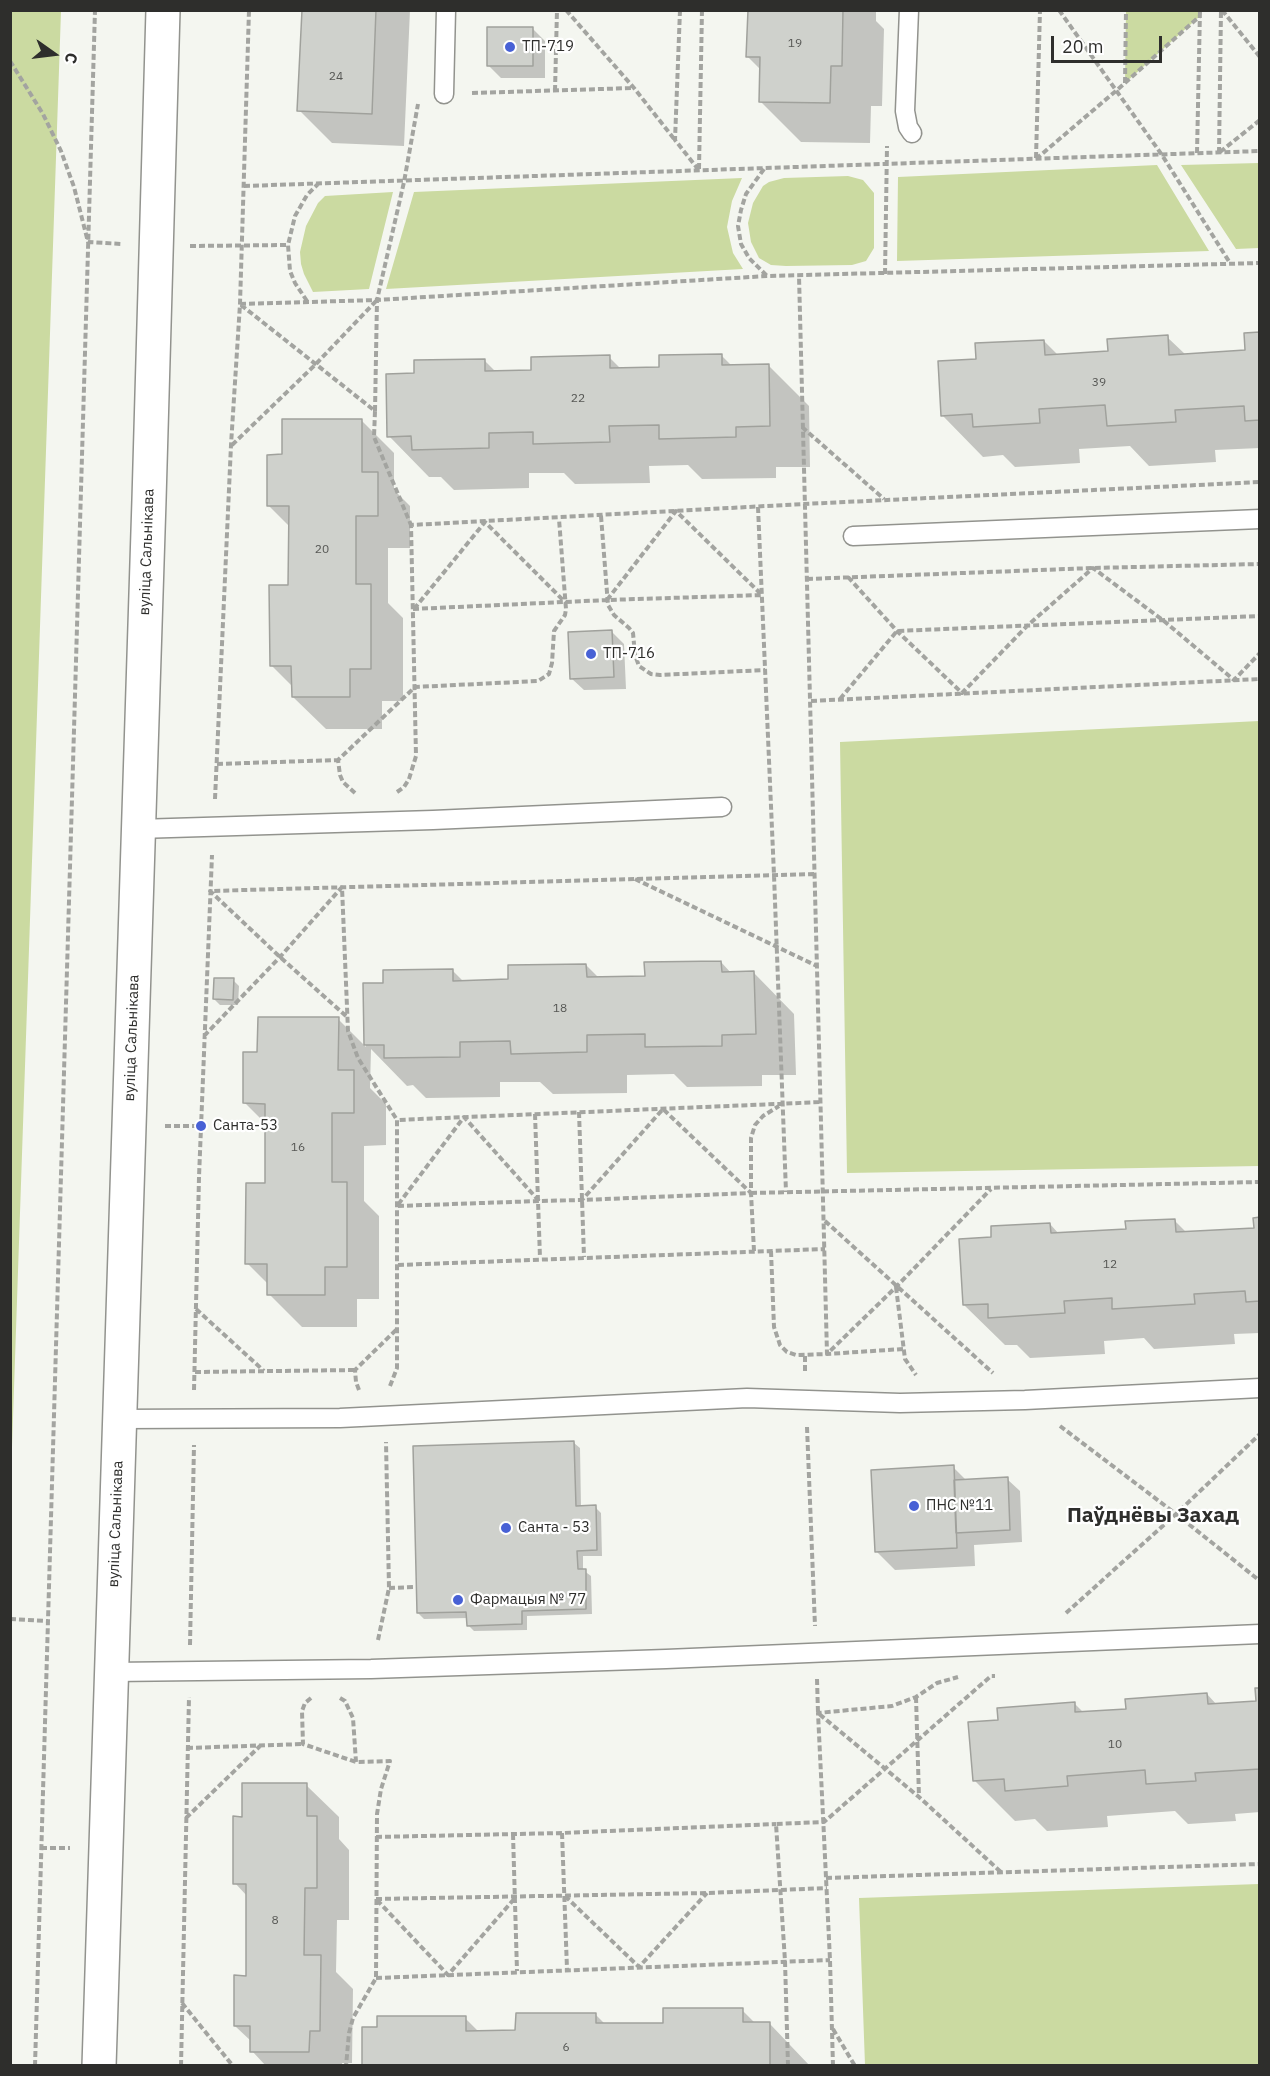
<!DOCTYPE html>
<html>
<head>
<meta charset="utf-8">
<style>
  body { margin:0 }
  #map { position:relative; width:1270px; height:2076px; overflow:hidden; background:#f4f6f0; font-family:"IBM Plex Sans",sans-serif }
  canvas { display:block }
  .frame { position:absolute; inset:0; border:12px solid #2e2e2c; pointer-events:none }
  .north { position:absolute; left:24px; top:24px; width:60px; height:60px; -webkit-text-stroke:4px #fff; paint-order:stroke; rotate:104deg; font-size:16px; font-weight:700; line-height:24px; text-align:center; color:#2e2e2c }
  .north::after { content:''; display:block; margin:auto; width:21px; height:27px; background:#2e2e2c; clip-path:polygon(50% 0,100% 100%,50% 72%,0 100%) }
  .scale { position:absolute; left:1051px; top:36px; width:111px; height:27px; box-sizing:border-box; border:3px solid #2e2e2c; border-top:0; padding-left:8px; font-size:18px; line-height:21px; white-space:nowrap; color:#2e2e2c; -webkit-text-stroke:4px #fff; paint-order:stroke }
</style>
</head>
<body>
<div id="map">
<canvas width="1270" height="2076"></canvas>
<div class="frame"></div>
<div class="north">С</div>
<div class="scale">20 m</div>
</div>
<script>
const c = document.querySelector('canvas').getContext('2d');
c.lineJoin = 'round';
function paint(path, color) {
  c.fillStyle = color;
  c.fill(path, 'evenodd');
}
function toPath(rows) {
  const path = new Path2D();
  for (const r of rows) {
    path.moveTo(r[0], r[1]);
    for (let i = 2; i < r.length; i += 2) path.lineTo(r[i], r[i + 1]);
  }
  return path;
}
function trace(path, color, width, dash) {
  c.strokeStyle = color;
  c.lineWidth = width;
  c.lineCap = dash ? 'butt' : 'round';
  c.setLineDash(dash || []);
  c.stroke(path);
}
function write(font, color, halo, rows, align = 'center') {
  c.font = font + ' "IBM Plex Sans",sans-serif';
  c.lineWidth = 4.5;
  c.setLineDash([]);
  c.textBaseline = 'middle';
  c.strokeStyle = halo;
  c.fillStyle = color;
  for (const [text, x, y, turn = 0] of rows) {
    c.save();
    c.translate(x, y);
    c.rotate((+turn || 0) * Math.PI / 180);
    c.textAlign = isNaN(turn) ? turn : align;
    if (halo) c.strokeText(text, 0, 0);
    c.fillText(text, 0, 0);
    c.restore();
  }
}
const green = toPath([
  [61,11,11,1476,10,11],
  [1126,11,1200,11,1200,16,1125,83],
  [1259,163,1259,248,1236,249,1181,165],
  [1157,165,1209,251,897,261,898,177],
  [848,176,863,180,874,193,874,248,866,261,852,265,786,266,771,265,759,258,751,242,748,223,753,203,763,186,769,182,784,178],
  [742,178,732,201,727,227,733,253,743,269,386,289,414,192],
  [393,192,369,289,313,292,304,274,301,264,300,252,306,226,318,203,325,196],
  [1259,721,1259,1166,847,1173,840,742],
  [1259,1884,1259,2065,865,2065,859,1898]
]);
const shadow = toPath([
  [303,10,410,10,404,146,332,143,299,110],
  [749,10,876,10,876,21,884,29,882,106,871,106,870,143,801,142,760,101,761,70,748,57],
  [533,29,545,41,545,78,501,78,489,66],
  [1260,334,1260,448,1215,450,1216,462,1149,466,1130,446,1079,449,1080,463,1015,467,1003,455,983,457,943,416,978,360,1044,341,1058,355,1110,352,1167,337,1186,355,1247,351],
  [721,355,732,366,768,365,809,406,810,467,776,467,776,478,702,479,688,465,649,466,650,483,575,484,564,473,529,473,529,488,454,490,441,477,429,477,389,436,416,375,484,360,496,372,532,372,609,357,622,370,660,369],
  [362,421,394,453,394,490,410,506,410,548,388,548,388,603,403,618,403,701,382,701,382,729,326,729,293,697,293,687,271,665,290,587,290,527,268,505,283,456],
  [612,632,624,644,626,689,584,690,571,678],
  [721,962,732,974,754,973,794,1014,796,1075,762,1075,762,1086,687,1087,674,1074,627,1075,627,1093,553,1094,540,1082,500,1082,500,1097,426,1098,413,1085,407,1086,371,1049,370,1088,386,1104,386,1145,364,1146,364,1201,379,1216,379,1299,357,1299,357,1327,302,1327,269,1294,269,1285,247,1263,266,1185,266,1124,245,1103,259,1054,338,1019,366,1047,365,985,384,984,452,970,464,982,510,981,586,965,599,978,646,977],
  [233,980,239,986,238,1005,220,1005,214,999],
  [1260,1219,1260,1333,1234,1334,1235,1344,1154,1349,1144,1338,1104,1341,1105,1354,1030,1358,1017,1345,1005,1345,964,1305,993,1238,1050,1224,1059,1234,1127,1230,1174,1220,1187,1233,1255,1229],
  [574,1443,580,1448,581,1507,595,1507,601,1513,602,1556,583,1556,583,1570,591,1576,592,1614,527,1616,527,1630,474,1631,468,1625,468,1618,424,1619,418,1613],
  [953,1467,967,1481,1007,1479,1020,1491,1022,1542,974,1545,975,1566,895,1570,876,1551],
  [1260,1689,1260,1812,1235,1814,1236,1821,1188,1824,1175,1811,1107,1816,1108,1827,1047,1831,1035,1819,1015,1821,974,1780,1000,1721,1074,1703,1084,1713,1127,1710,1207,1694,1217,1705,1257,1702],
  [306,1785,339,1817,339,1839,349,1850,349,1920,337,1920,336,1972,353,1989,352,2063,342,2063,342,2066,266,2066,252,2051,252,2042,235,2026,247,1977,247,1896,235,1883,243,1818],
  [742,2010,756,2024,770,2024,810,2066,363,2066,465,2018,479,2032,517,2032,595,2014,605,2024,665,2024]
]);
const building = toPath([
  [302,10,376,10,372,114,297,111,302,10],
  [748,10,843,10,842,66,831,66,830,103,759,102,760,57,746,57,748,10],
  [487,27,533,27,533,66,487,66,487,27],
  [1260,332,1260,420,1245,421,1244,406,1175,410,1176,422,1107,426,1105,405,1039,409,1040,423,973,427,972,414,941,416,938,361,976,359,975,343,1044,340,1045,355,1108,351,1107,339,1168,335,1169,355,1245,350,1244,333,1260,332],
  [722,354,722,365,769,364,770,426,736,427,736,437,659,439,659,425,609,426,610,442,533,444,533,432,489,433,489,448,412,450,411,436,387,437,386,374,414,373,414,360,485,359,485,371,531,370,531,357,610,355,610,368,659,367,659,355,722,354],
  [282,419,362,419,362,472,378,472,378,516,356,516,356,584,371,584,371,669,350,669,350,697,292,697,291,666,270,666,269,585,288,585,289,506,267,506,267,455,282,454,282,419],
  [612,630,614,677,570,679,568,632,612,630],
  [721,961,722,972,754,971,756,1034,722,1035,722,1046,645,1047,645,1034,587,1035,587,1052,511,1054,510,1041,460,1042,460,1057,384,1058,384,1045,364,1045,363,983,383,983,383,970,453,969,453,981,508,979,508,965,586,964,587,977,645,976,644,962,721,961],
  [214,978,234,978,233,1000,213,999,214,978],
  [258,1017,339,1017,338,1070,354,1070,354,1113,332,1113,332,1182,347,1182,347,1267,325,1267,325,1295,267,1295,267,1264,245,1264,246,1183,265,1183,265,1104,243,1103,243,1052,257,1052,258,1017],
  [1260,1217,1260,1301,1246,1302,1245,1291,1194,1294,1195,1304,1112,1309,1112,1298,1064,1301,1065,1313,988,1318,988,1304,963,1305,959,1239,991,1237,991,1226,1050,1223,1051,1233,1126,1229,1125,1221,1175,1219,1176,1232,1254,1228,1253,1218,1260,1217],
  [574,1441,576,1506,596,1505,597,1550,577,1551,578,1569,586,1569,586,1609,522,1611,522,1624,467,1626,466,1612,417,1613,413,1446,574,1441],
  [954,1465,957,1548,875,1552,871,1470,954,1465],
  [1008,1477,1010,1530,956,1533,954,1480,1008,1477],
  [1255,1688,1260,1688,1260,1769,1195,1773,1196,1781,1146,1784,1145,1770,1067,1776,1068,1786,1005,1791,1004,1779,973,1781,968,1722,998,1720,997,1708,1075,1702,1075,1712,1126,1709,1125,1699,1207,1693,1208,1704,1256,1701,1255,1688],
  [242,1783,307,1783,307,1816,317,1816,317,1888,305,1888,304,1955,321,1955,320,2031,310,2031,309,2052,250,2052,250,2026,234,2026,234,1975,246,1976,246,1884,233,1884,233,1816,242,1817,242,1783],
  [663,2008,743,2008,743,2022,770,2022,770,2066,362,2066,362,2027,377,2027,377,2016,466,2016,466,2031,515,2030,516,2013,596,2013,596,2023,663,2023,663,2008]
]);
const path = toPath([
  [566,10,634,88,675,140],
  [680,10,675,140,698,169],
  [1059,10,1162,155,1230,263],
  [1222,10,1260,57],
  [10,61,43,114,61,151,74,187,88,242,122,244],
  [1125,83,1126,10],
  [555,91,557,10],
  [472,93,634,88],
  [1220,152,1260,120],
  [1197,153,1200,10],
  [1219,153,1221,10],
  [1036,158,1040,10],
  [1036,159,1117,90,1200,16],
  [699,169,702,10],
  [764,169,746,194,741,210,738,226,741,244,749,258,767,276],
  [244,186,1260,151],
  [190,246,288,245],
  [885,274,887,146],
  [307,301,295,283,290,271,288,245,295,216,307,195,318,184],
  [240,304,377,300,767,276,1260,263],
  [241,305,375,411,374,437,411,525],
  [375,411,377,300,404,182,418,104],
  [802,427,884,499],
  [232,445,315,365,377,300],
  [758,507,774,875,786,1192],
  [601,516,608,605,614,615,629,628,633,633,635,655,639,666,651,674,660,675,765,670],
  [848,577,897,631,962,693,1027,626,1093,568,1164,621,1234,680,1260,653],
  [807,579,1093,568,1260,564],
  [607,600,676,511,762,595],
  [413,609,607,600,763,595],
  [414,609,485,522,566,603],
  [840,699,897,631,1260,616],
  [811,701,1260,679],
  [217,764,338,760],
  [397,792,404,787,409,779,416,756,411,525,804,504,1260,482],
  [355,793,343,782,340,775,338,760,415,687,538,681,549,674,552,663,554,631,565,615,566,609,559,519],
  [215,799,231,445,240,304,249,10],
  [635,879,817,966],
  [346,1016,280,957,210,891,815,874],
  [204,1036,280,957,342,887,348,1031,358,1058,397,1120],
  [579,1112,584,1257],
  [535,1114,540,1258],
  [165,1126,201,1126],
  [751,1193,1260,1182],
  [539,1201,464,1117,397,1206,539,1201,582,1200,751,1193,663,1109,582,1200],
  [825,1221,993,1373],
  [754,1251,751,1193,751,1138,755,1125,763,1116,779,1106],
  [771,1251,774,1327,780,1345,787,1352,796,1355,827,1354,799,276],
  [398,1265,825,1249],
  [896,1287,905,1359,916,1375],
  [196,1309,264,1371],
  [903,1349,827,1354,896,1287,991,1189],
  [805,1356,805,1372],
  [195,1372,355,1370],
  [390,1386,397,1368,397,1120,822,1102],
  [194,1390,199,1177,212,855],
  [359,1390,356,1382,355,1370,398,1328],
  [1060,1426,1176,1514,1260,1581],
  [807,1427,815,1626],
  [389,1588,416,1587],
  [1066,1613,1176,1514,1260,1434],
  [10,1619,48,1621],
  [378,1640,389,1588,386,1442],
  [190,1645,194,1445],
  [817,1679,818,1713,919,1797,1002,1873],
  [916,1697,919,1797],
  [311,1698,305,1703,302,1711,303,1744,356,1762,390,1761,381,1789,377,1814,376,1978,353,2018,349,2033,346,2066],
  [340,1698,345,1701,353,1718,356,1762],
  [187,1748,303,1744],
  [186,1818,260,1746],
  [562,1833,567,1969],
  [513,1834,517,1971],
  [376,1837,562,1833,776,1824],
  [41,1848,70,1848],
  [826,1878,1260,1864],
  [565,1896,639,1967,707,1893],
  [376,1899,707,1893,827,1888],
  [377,1900,448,1975,515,1898],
  [376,1978,830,1960],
  [182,2003,233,2066],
  [833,2029,855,2066],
  [35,2066,95,10],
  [181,2066,189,1697],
  [788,2066,785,1961,776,1824,824,1822,991,1676,995,1676],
  [833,2066,830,1960,818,1713,892,1706,916,1697,937,1683,958,1677]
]);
const service = toPath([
  [909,10,905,111,908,127,912,133],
  [444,94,446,10],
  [853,536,1260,519],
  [138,829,433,820,722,807],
  [119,1419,340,1418,747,1398,900,1403,1025,1400,1260,1388],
  [112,1672,371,1669,666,1659,1260,1634]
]);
const tertiary = toPath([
  [99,2066,149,500,163,10]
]);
const markers = [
  [510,47,6,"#4861d5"],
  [591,654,6,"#4861d5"],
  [201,1126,6,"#4861d5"],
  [914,1506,6,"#4861d5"],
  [506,1528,6,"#4861d5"],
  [458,1600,6,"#4861d5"]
];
const numberNames = [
  ["19",795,44],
  ["24",336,77],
  ["39",1099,383],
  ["22",578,399],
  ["20",322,550],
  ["18",560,1009],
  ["16",298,1148],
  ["12",1110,1265],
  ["10",1115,1745],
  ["8",275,1921],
  ["6",566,2048]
];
const poiNames = [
  ["ТП-719",522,47],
  ["ТП-716",603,654],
  ["Санта-53",213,1126],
  ["ПНС №11",926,1506],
  ["Санта - 53",518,1528],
  ["Фармацыя № 77",470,1600]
];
const streetNames = [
  ["вуліца Сальнікава",147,552,-88],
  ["вуліца Сальнікава",132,1038,-88],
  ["вуліца Сальнікава",116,1524,-88]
];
const districtNames = [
  ["Паўднёвы Захад",1153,1516]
];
paint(green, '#cbdaa1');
paint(shadow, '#0003');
paint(building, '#cfd1cc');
trace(building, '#a0a19c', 1.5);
trace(service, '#92938e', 21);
trace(tertiary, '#92938e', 36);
trace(path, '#a3a4a0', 4, [6, 3]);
trace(service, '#fff', 18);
trace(tertiary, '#fff', 33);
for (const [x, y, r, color] of markers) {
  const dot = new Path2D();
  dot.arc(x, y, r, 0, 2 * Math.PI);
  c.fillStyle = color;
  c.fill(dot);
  trace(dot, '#fff', 2);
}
write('12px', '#565754', null, numberNames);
write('15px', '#2e2e2c', '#fff', poiNames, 'left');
write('15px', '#2e2e2c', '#fff', streetNames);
write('bold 21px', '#2e2e2c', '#fff', districtNames);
</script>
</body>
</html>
